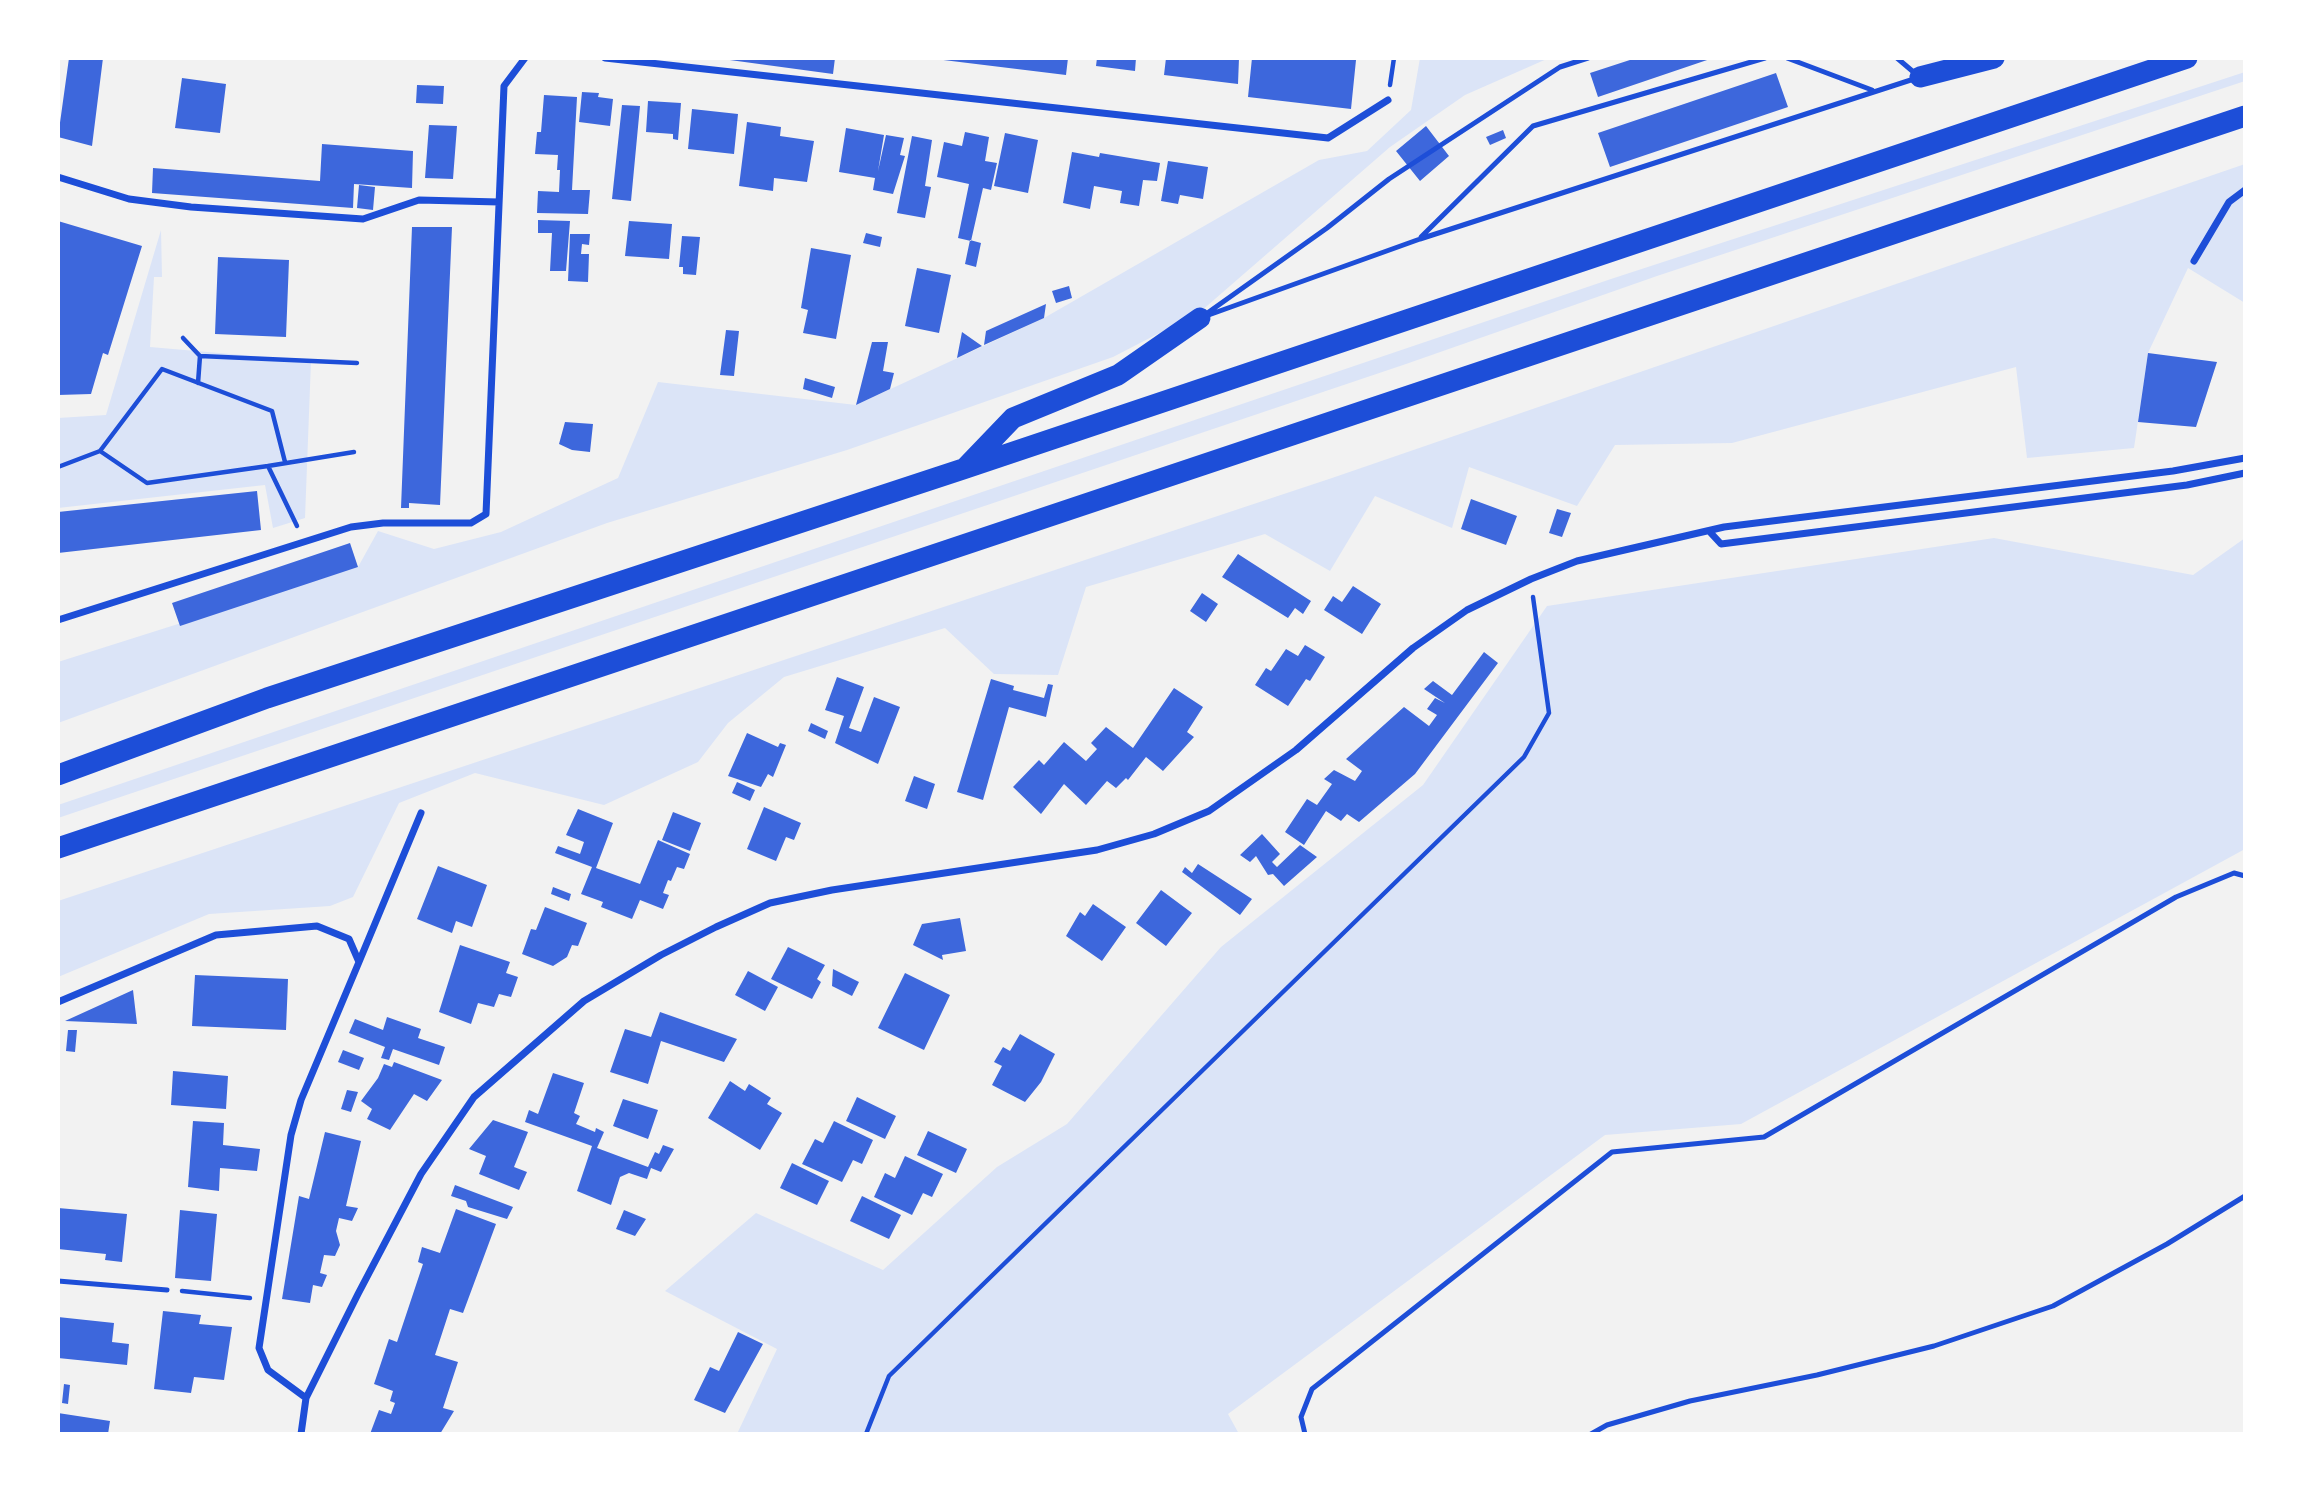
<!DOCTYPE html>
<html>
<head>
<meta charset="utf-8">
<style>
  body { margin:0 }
  #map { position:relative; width:2303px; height:1492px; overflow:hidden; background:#f2f2f2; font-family:"Nunito Sans",sans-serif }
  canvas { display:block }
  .frame { position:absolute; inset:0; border:60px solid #fff; pointer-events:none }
</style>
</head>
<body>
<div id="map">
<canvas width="2303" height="1492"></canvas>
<div class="frame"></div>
</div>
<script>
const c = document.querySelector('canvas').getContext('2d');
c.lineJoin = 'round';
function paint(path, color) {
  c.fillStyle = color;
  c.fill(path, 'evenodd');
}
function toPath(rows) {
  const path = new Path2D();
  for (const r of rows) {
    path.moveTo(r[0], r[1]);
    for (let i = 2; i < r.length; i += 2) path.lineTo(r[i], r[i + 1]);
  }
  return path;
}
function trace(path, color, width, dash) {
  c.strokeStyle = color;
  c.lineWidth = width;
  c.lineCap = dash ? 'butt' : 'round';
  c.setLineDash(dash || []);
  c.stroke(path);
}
const green = toPath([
  [1420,58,1549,58,1465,95,1390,147,1200,312,1113,357,847,450,607,523,58,723,58,662,358,567,378,531,434,549,501,532,618,478,658,382,856,405,1044,318,1319,160,1367,151,1411,110],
  [2245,72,2245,81,1657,276,1406,364,58,818,58,805,1611,279],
  [2245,164,2245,303,2188,268,2148,353,2134,448,2027,458,2016,367,1732,443,1615,445,1577,506,1469,467,1452,528,1375,496,1330,571,1265,534,1086,587,1058,675,994,674,945,628,784,677,728,723,698,762,604,805,475,773,399,803,353,897,330,906,209,914,58,977,58,901,1332,478],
  [161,230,162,277,154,277,150,347,311,361,305,518,273,528,265,485,58,508,58,418,106,415],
  [1994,538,2193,575,2245,538,2245,849,1741,1124,1605,1135,1228,1414,1239,1434,737,1434,777,1349,665,1291,756,1213,883,1270,997,1167,1067,1124,1221,947,1423,785,1547,606]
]);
const building = toPath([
  [69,58,103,58,92,146,58,137],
  [715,58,835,58,833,74],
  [927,58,1068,58,1066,75],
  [1097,58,1136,58,1135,71,1096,66],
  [1166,58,1239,58,1238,84,1164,75],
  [1252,58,1356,60,1351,109,1248,97],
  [1636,58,1713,58,1598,97,1590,73],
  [1776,73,1788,107,1610,167,1598,133],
  [182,78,226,84,220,133,175,128],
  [417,85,444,86,443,104,416,103],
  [582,92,599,93,598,97,613,99,610,126,579,122],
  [544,95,577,97,572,190,590,190,588,214,537,213,538,191,559,192,560,170,557,170,558,155,535,154,537,132,541,132],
  [648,101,681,103,678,140,673,139,673,134,646,132],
  [622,105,640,106,631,201,612,199],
  [692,109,738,114,734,154,688,149],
  [747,122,781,127,780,136,814,141,807,182,774,178,773,191,739,186],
  [429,125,457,126,453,179,425,178],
  [1426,126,1449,156,1420,181,1396,151],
  [846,128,884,135,878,171,886,135,904,138,900,155,905,156,893,194,873,190,875,178,839,172],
  [1503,130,1506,138,1490,145,1486,137],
  [965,132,989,137,985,161,997,163,991,190,983,188,971,241,958,238,969,184,937,177,944,142,962,146],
  [1005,133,1038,140,1028,193,994,186],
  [912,136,932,140,925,186,931,187,925,218,897,213],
  [322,144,413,151,412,188,354,184,353,208,152,193,153,168,320,181],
  [1072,152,1099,157,1100,153,1160,163,1157,181,1143,180,1139,206,1120,203,1122,191,1094,186,1090,209,1063,203],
  [1168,161,1208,167,1203,199,1180,195,1178,204,1161,201],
  [359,185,375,187,373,210,357,208],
  [538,220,570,221,566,271,550,271,552,233,538,233],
  [58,221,142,246,108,355,103,353,91,394,58,395],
  [629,221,672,224,669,259,625,256],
  [412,227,452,227,440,505,409,503,409,508,401,508],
  [866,233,882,237,880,247,863,243],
  [570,234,590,234,589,245,582,244,581,254,589,254,588,282,568,281],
  [682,236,700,237,696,275,683,274,683,267,679,267],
  [970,240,981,243,976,267,965,264],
  [811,248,851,255,836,339,803,333,808,310,801,308],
  [218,257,289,260,286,337,215,334],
  [917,268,951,275,939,333,905,326],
  [1069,286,1072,298,1056,303,1052,291],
  [1046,304,1044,318,984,345,986,331],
  [726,330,739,331,734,376,720,375],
  [962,332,982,346,957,358],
  [872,342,888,342,883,371,894,373,890,389,856,405],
  [2148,353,2217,362,2196,427,2138,422],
  [805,378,835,387,832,398,803,389],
  [565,422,593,424,590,452,572,450,559,444],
  [257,491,261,530,58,553,58,512],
  [1471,499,1517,516,1506,545,1461,529],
  [1557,509,1571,513,1562,537,1549,533],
  [350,543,358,567,180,626,172,603],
  [1238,554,1311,601,1303,614,1295,608,1288,618,1222,577],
  [1353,586,1381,604,1362,634,1324,610,1333,596,1342,602],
  [1202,593,1218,604,1206,622,1190,611],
  [1305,645,1325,657,1310,681,1306,679,1288,706,1255,685,1266,668,1271,671,1286,649,1298,656],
  [1484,652,1498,663,1415,774,1359,822,1347,814,1341,821,1326,811,1304,845,1285,832,1307,799,1317,805,1332,784,1324,779,1334,770,1355,781,1362,771,1346,759,1404,707,1429,726,1437,715,1427,709,1435,698,1445,703,1424,689,1433,681,1452,695],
  [837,677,864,687,849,728,861,732,874,697,900,707,878,764,835,743,844,716,825,710],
  [991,679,1014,686,1013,690,1044,698,1048,684,1053,685,1046,717,1009,707,983,800,957,792],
  [1174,688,1203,707,1187,732,1194,737,1163,771,1146,757,1128,780,1126,778,1116,788,1107,781,1086,805,1064,784,1041,814,1013,787,1039,760,1044,765,1064,742,1086,761,1097,749,1091,743,1106,727,1133,748],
  [811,723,828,731,825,739,808,731],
  [747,733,778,747,780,743,786,745,773,777,768,774,761,787,728,776],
  [914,776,935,784,927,809,905,801],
  [737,782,755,790,750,801,732,793],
  [764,807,801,823,794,840,786,837,776,861,747,849],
  [578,809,613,823,596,868,640,884,658,840,690,854,684,869,677,867,671,881,668,880,663,893,669,895,663,909,640,900,632,919,601,907,603,902,581,894,592,867,555,853,558,846,580,854,584,842,566,835],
  [673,812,701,823,690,851,662,840],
  [1262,834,1280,854,1272,862,1277,867,1300,845,1317,857,1284,886,1273,874,1268,875,1256,856,1250,862,1240,855],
  [1198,864,1252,899,1240,915,1182,872,1185,867,1192,873],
  [438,866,487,885,472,927,456,921,452,933,417,919],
  [553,887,571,894,569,901,551,894],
  [1161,890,1192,913,1166,946,1136,923],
  [1093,904,1126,927,1102,961,1066,936,1080,912,1085,916],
  [545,907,587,923,578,946,572,945,567,957,553,966,522,954,531,929,536,930],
  [960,918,966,951,942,955,943,960,913,945,922,924],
  [460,945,510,962,506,973,518,977,511,997,499,994,494,1007,478,1003,471,1024,439,1012],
  [788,947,825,965,817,979,821,982,812,999,771,979],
  [833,969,859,982,852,996,832,986],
  [748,971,778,987,765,1011,735,995],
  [905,973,950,995,924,1050,878,1028],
  [195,975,288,979,286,1030,192,1026],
  [133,990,137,1024,65,1021],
  [660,1012,737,1039,724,1062,661,1041,648,1084,610,1072,625,1029,651,1037],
  [387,1017,421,1029,418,1038,445,1047,439,1065,393,1049,389,1060,381,1058,385,1047,349,1033,355,1019,383,1030],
  [68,1030,77,1030,75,1052,66,1051],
  [1020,1034,1055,1054,1041,1082,1025,1102,992,1085,1002,1066,994,1062,1003,1047,1010,1051],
  [343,1050,364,1058,359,1070,338,1062],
  [394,1062,442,1080,427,1101,414,1094,390,1130,367,1119,372,1109,361,1101,378,1078,384,1064,392,1067],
  [173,1071,228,1076,226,1109,171,1105],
  [553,1073,584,1083,574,1113,580,1116,576,1124,595,1132,596,1128,604,1132,597,1148,648,1167,655,1152,659,1154,663,1145,674,1149,661,1172,651,1168,647,1179,629,1173,620,1177,611,1205,577,1191,592,1146,525,1122,529,1110,538,1114],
  [730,1081,745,1091,749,1084,771,1098,767,1104,782,1113,760,1150,708,1118],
  [347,1090,358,1092,351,1112,341,1109],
  [857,1097,896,1116,885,1139,846,1121],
  [623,1099,658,1110,648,1139,613,1126],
  [493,1120,528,1132,514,1167,527,1172,519,1190,479,1174,486,1156,469,1149],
  [193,1121,224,1123,223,1145,260,1149,257,1171,220,1168,219,1191,188,1187],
  [834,1121,873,1140,862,1164,853,1160,842,1182,802,1164,815,1139,823,1143],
  [928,1131,967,1149,956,1173,917,1155],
  [325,1132,361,1141,346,1206,358,1208,352,1221,339,1218,336,1231,340,1245,335,1256,324,1255,320,1273,327,1275,322,1287,313,1285,310,1303,282,1299,299,1196,309,1199],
  [905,1156,943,1174,932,1197,923,1193,912,1215,874,1197,885,1173,895,1178],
  [792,1163,829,1181,817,1205,780,1188],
  [455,1185,513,1207,507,1219,468,1207,466,1201,451,1196],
  [862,1196,901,1215,889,1239,850,1221],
  [58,1208,127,1214,122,1262,105,1260,106,1254,58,1249],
  [456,1209,496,1224,463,1313,450,1309,435,1355,458,1362,443,1408,454,1411,440,1434,370,1434,379,1410,391,1414,395,1403,390,1401,393,1391,374,1384,389,1339,397,1342,423,1264,418,1262,422,1247,440,1253],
  [180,1210,217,1214,211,1281,175,1278],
  [624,1210,646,1219,635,1236,616,1229],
  [163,1311,201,1315,199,1324,232,1327,224,1380,194,1377,191,1393,154,1389],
  [58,1317,114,1323,112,1342,129,1344,127,1365,58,1358],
  [738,1332,763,1344,725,1413,694,1400,710,1367,719,1371],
  [64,1384,70,1385,68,1404,62,1403],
  [58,1413,110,1421,108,1434,58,1434]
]);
const path = toPath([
  [1390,85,1394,58],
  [183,338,200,356,198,383],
  [200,356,357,363],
  [100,451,147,483,268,466,297,526],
  [268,466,354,452],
  [58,467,100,451,162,369,272,411,285,462],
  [182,1291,250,1298],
  [866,1434,889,1376,1524,757,1549,713,1533,597]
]);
const service = toPath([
  [1787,58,1872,90],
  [1897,58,1917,75],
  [1421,237,1533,126,1765,58],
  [1206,314,1327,228,1389,179,1560,67,1588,58],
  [1203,317,1420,239,1917,78],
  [58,1281,167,1290],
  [1305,1434,1301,1417,1312,1389,1612,1152,1764,1137,2176,897,2234,873,2245,876],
  [1591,1434,1607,1425,1690,1401,1817,1375,1934,1346,2053,1306,2167,1244,2245,1196]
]);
const minor = toPath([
  [605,58,1328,138,1388,100],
  [58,177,129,199,191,207,363,219,419,200,499,202],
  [2194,261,2229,202,2245,190],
  [1709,531,1721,544,2187,485,2245,473],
  [58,620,351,527,383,523,471,523,486,514,504,86,525,58],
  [359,962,421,813],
  [58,1002,216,935,317,926,349,939,359,962,301,1100,291,1135,259,1348,268,1370,306,1398],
  [301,1434,306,1398,358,1294,421,1174,474,1097,584,1001,661,955,716,927,770,903,832,890,1097,850,1154,834,1209,811,1296,750,1413,648,1467,610,1531,579,1577,561,1724,527,2173,471,2245,458]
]);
const motorway = toPath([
  [1920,77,1994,58],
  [966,467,1013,418,1118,375,1200,318],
  [58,775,267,698,963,469,2187,58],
  [58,848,2245,116]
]);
paint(green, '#dbe4f7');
paint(building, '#3d67dc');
trace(path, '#1d4ed8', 4.5);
trace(service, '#1d4ed8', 5);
trace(minor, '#1d4ed8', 7);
trace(motorway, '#1d4ed8', 21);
</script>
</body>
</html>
